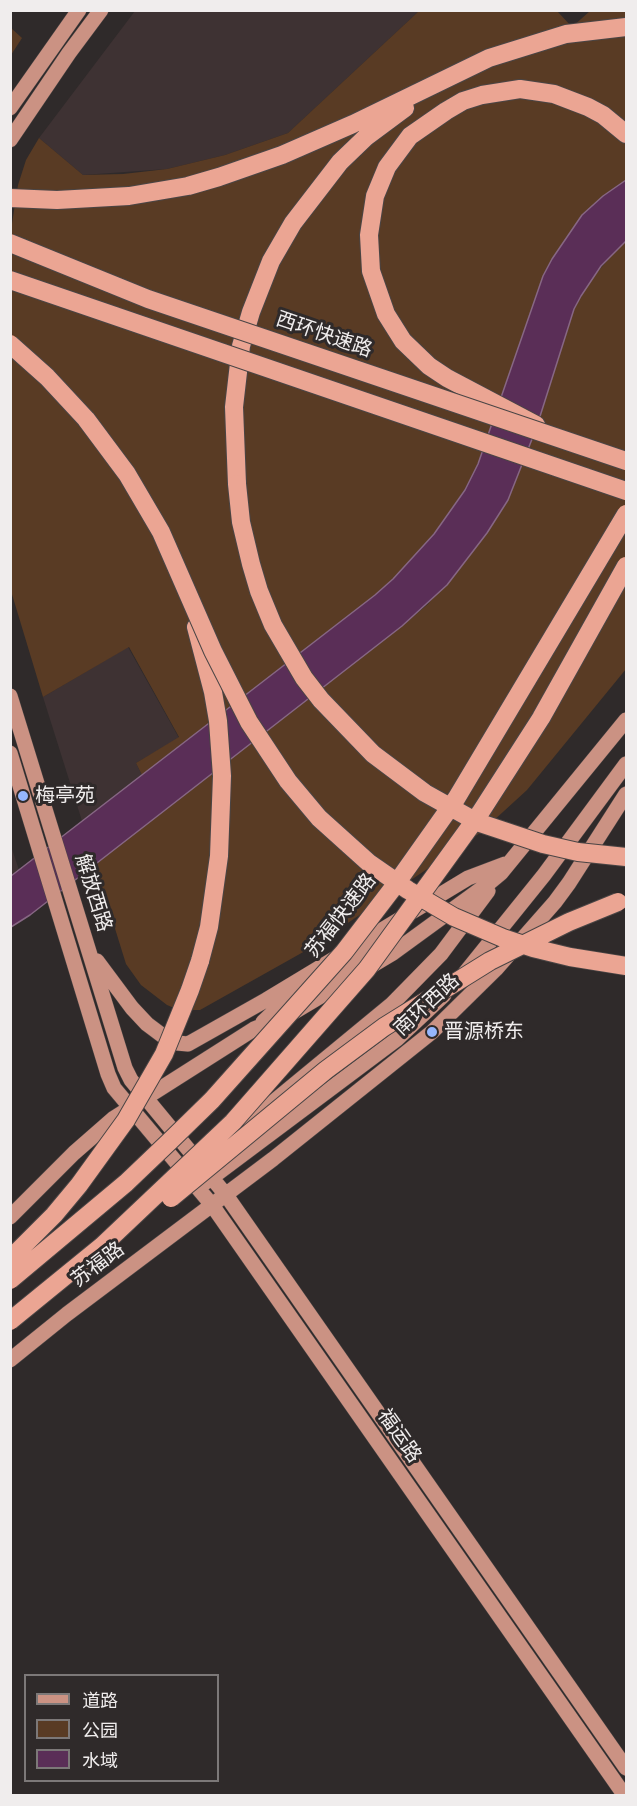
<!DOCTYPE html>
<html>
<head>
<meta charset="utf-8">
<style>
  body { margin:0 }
  #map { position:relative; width:637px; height:1806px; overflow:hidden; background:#2f2a2a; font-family:Karla,"Noto Sans SC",sans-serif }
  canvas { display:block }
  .frame { position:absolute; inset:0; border:12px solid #f0eded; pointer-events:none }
  .legend { position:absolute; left:24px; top:1674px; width:195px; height:108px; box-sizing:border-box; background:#2f2a2a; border:2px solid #7c7878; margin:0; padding:8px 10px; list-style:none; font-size:18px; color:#f0eded }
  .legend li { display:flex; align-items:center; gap:12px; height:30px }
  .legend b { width:30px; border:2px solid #7c7878 }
</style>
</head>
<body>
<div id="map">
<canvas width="637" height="1806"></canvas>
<div class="frame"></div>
<ul class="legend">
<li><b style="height:8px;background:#cb9283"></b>道路</li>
<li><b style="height:16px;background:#593b24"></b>公园</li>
<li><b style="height:16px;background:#5a2e57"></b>水域</li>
</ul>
</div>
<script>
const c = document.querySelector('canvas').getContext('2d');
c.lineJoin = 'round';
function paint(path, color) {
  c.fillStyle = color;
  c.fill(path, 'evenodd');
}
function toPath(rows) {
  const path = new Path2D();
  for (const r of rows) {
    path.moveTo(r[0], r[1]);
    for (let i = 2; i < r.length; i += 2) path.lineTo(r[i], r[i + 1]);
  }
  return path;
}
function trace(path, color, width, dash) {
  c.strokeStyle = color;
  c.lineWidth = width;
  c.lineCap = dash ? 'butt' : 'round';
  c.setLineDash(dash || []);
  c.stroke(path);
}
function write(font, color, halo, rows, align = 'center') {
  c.font = font + ' Karla,"Noto Sans SC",sans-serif';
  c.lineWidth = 6;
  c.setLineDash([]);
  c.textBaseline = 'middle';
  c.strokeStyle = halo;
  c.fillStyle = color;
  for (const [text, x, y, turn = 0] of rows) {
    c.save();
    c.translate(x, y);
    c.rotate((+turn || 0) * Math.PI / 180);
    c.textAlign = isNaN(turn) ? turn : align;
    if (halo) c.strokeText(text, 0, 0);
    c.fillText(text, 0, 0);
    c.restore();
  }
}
const built = toPath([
  [135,11,419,11,288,133,225,155,167,169,83,175,39,138],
  [128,647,179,738,136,763,142,775,82,821,43,697],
  [10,843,19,870,11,876,10,876]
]);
const green = toPath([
  [419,11,557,11,572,27,590,11,626,11,626,180,603,196,582,215,552,259,543,276,478,464,465,489,436,531,393,579,375,595,142,775,136,763,179,737,129,647,43,697,11,591,11,230,18,185,26,160,39,138,83,175,123,174,167,169,225,155,288,133],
  [11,28,22,38,11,55,11,27],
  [626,241,626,669,527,790,480,833,314,946,200,1010,179,1010,167,1005,141,985,126,964,95,864,402,626,428,604,497,518,508,500,536,429,574,309,590,281,615,251]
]);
const water = toPath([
  [626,180,626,241,601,266,581,296,574,309,536,429,508,500,487,533,447,585,402,626,30,915,11,927,11,876,375,595,393,579,434,534,465,490,478,464,543,276,552,259,582,215,603,196,626,180]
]);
const major = toPath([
  [10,108,79,10],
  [10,140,69,53,101,10],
  [10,696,125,1068,131,1080,226,1195,626,1768],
  [10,753,108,1074,114,1088,212,1205,625,1796],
  [97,961,132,1008,147,1024,163,1036,177,1043,188,1044,266,1000,468,878,505,864],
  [465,973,544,875,626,764],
  [263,1022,282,1004,381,947],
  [215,1150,392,1004,441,954,488,891],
  [206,1182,397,1039,444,995],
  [10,1217,74,1153,114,1118,254,1029,289,1015,393,953,489,883,501,873,626,720],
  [10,1360,67,1314,273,1159,432,1032,496,969,555,902,569,883,626,794]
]);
const highway = toPath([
  [10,198,57,200,129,196,188,186,219,177,282,155,353,124,489,58,566,34,626,27],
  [536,425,447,378,429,366,403,341,386,314,371,271,369,235,375,196,387,167,410,136,446,111,463,101,482,95,520,89,554,94,588,107,603,115,626,134],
  [237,484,234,407,241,346,251,312,271,261,293,223,340,162,366,137,405,108],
  [196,627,213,692,218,721,222,776,219,856,209,927,200,961]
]);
const highwayBridge = toPath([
  [10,243,148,299,626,461],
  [10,280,626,491],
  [10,344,47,377,86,419,127,474,161,532,213,651,249,722,288,781,319,818,369,863,408,890,454,917,503,938,533,948,570,957,626,966],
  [237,484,241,522,251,564,259,591,273,625,304,678,321,700,373,754,425,793,477,822,543,844,578,852,626,857],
  [171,1198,326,1070,384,1027,490,961,569,922,618,902],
  [10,1259,54,1215,79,1185,126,1120,164,1054,190,990,200,961],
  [10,1280,126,1183,170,1141,212,1100,344,952,393,888,456,799,626,514],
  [10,1321,102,1246,233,1122,367,969,480,813,541,718,626,566]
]);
const markers = [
  [23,796,6,"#95b6fd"],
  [432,1032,6,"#95b6fd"]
];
const streetNames = [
  ["西环快速路",324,335,19],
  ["解放西路",93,893,73],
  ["苏福快速路",341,916,-52],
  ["南环西路",427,1005,-43],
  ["苏福路",98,1265,-37],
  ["福运路",399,1436,55]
];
const poiNames = [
  ["梅亭苑",35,796],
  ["晋源桥东",444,1032]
];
paint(built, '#3e3233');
paint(green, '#593b24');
paint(water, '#5a2e57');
trace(water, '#876784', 1.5);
trace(major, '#4a4545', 16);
trace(highway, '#4a4545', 20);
trace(major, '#cb9283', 15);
trace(highway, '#eba593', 18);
trace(highwayBridge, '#4a4545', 20, []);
trace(highwayBridge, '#eba593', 18);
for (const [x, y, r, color] of markers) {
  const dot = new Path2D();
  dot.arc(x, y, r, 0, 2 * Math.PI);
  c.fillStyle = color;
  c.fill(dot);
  trace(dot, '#2f2a2a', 2);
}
write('20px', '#f0eded', '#2f2a2a', streetNames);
write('20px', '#f0eded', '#2f2a2a', poiNames, 'left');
</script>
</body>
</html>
